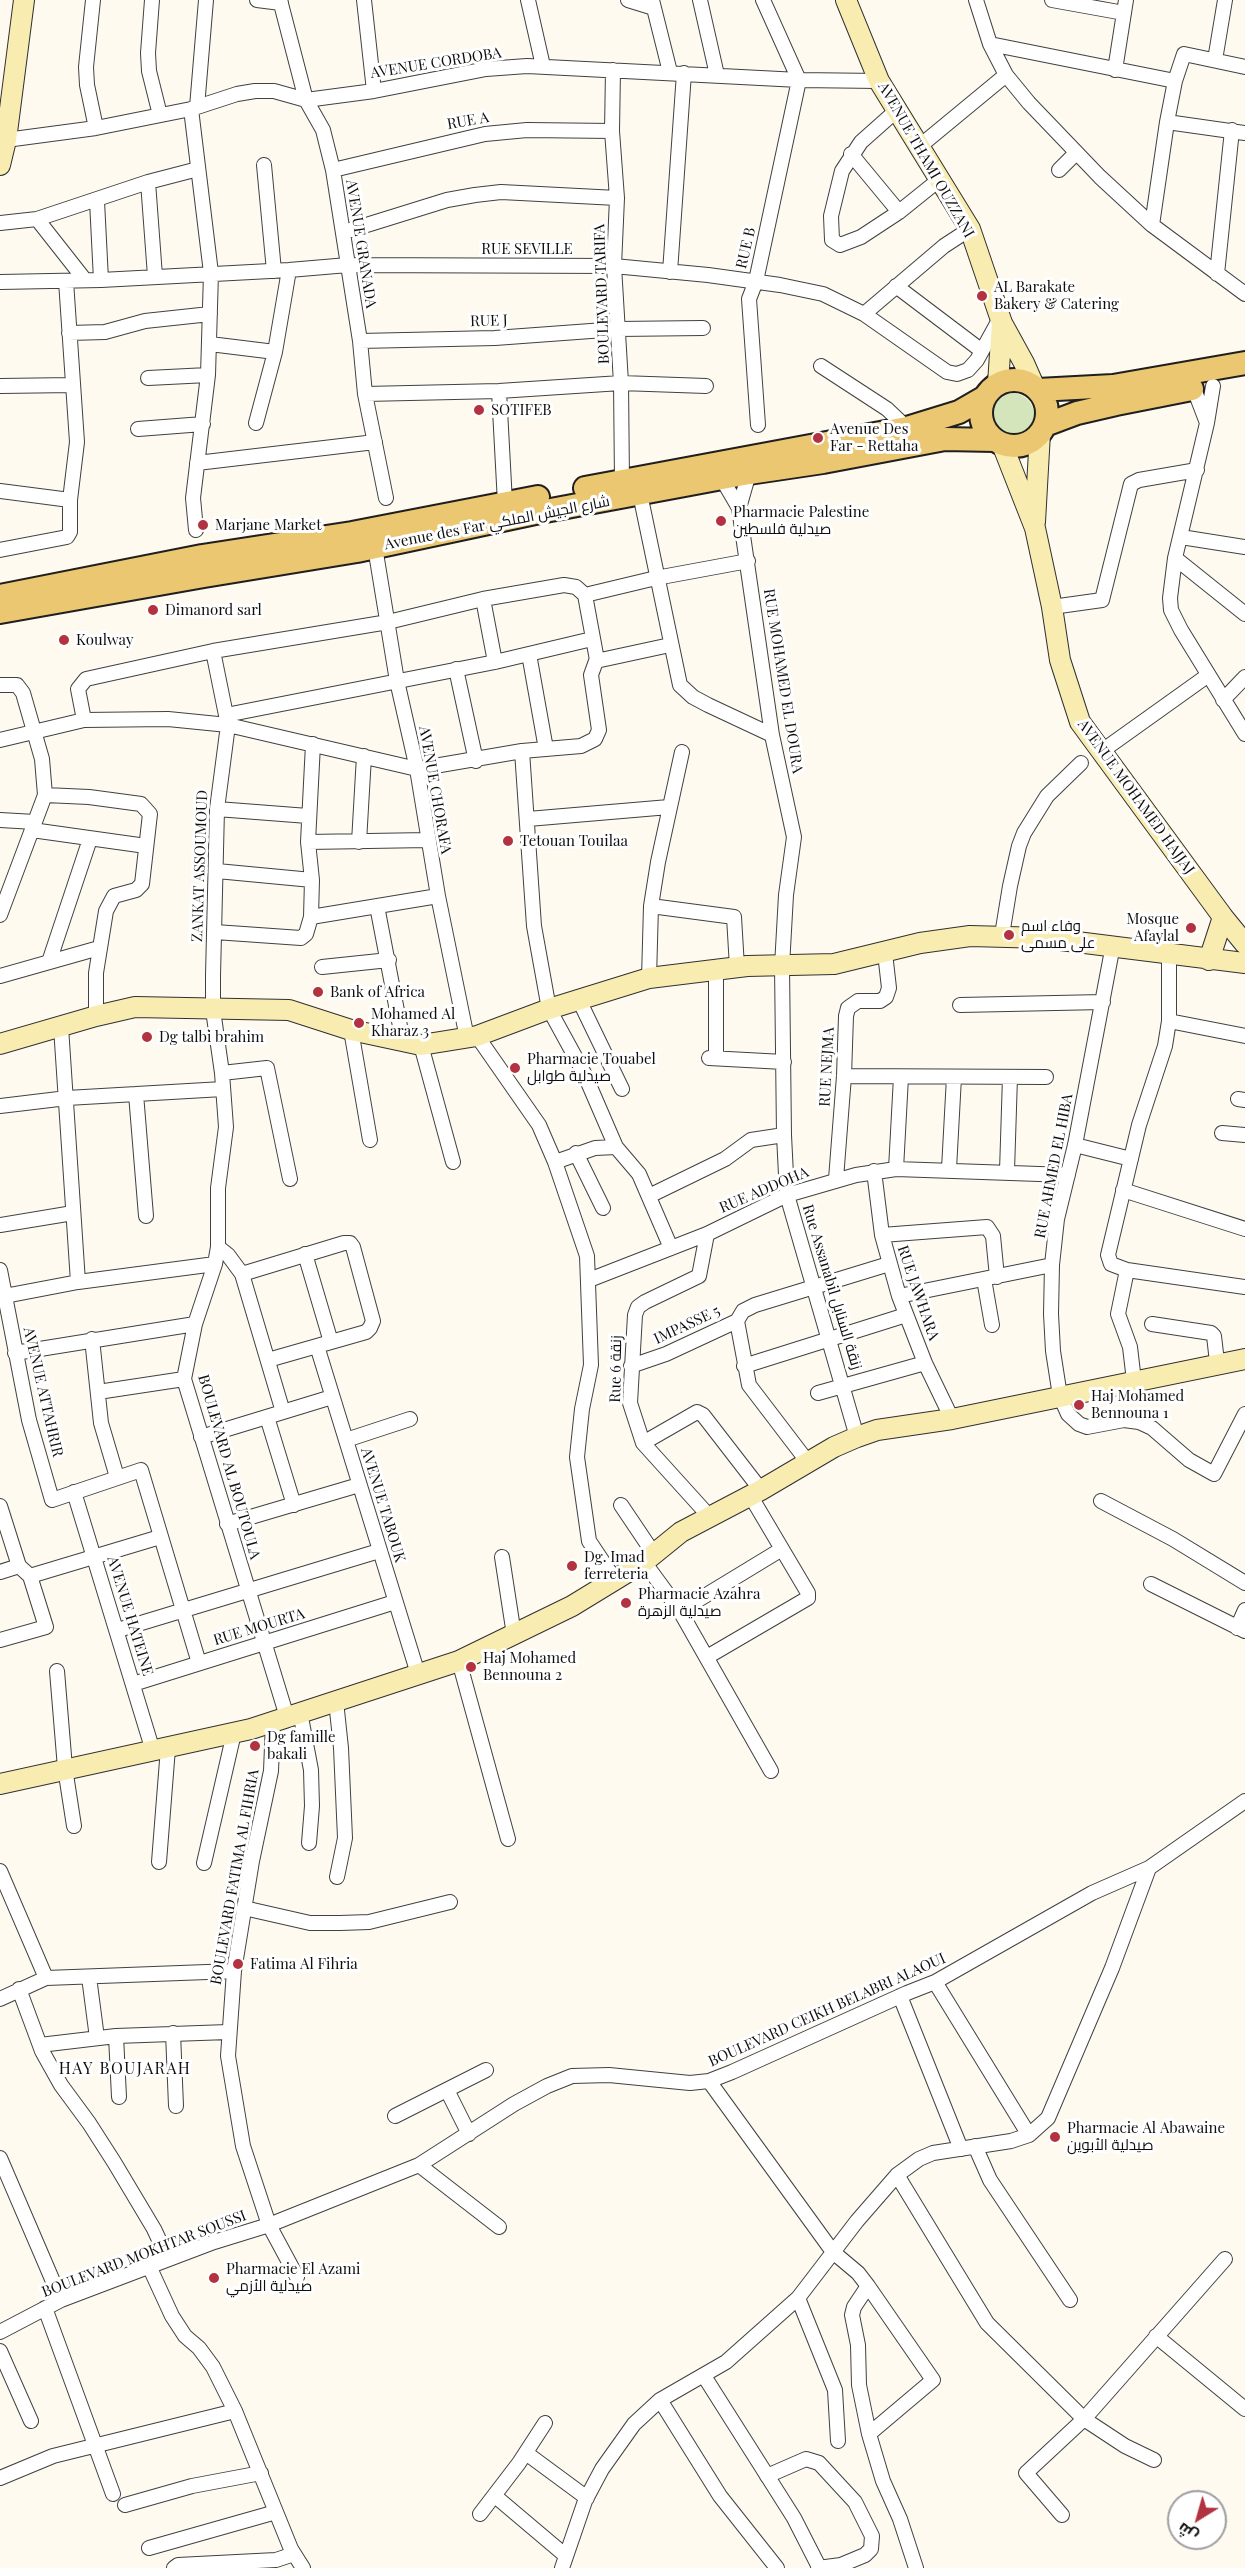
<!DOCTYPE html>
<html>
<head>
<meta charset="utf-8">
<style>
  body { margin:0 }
  #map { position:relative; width:1245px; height:2568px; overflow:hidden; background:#fefaf0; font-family:"Playfair Display",Cairo,serif }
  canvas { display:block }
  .north { position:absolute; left:1167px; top:2490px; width:60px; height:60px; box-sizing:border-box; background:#fff; border:2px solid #9f9f9f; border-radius:50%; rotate:217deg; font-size:16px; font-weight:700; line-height:24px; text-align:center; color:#0e0e0e }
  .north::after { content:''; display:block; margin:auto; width:21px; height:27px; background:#b2323f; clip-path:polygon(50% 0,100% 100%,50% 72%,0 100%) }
</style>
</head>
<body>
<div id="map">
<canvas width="1245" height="2568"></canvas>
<div class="north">ش</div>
</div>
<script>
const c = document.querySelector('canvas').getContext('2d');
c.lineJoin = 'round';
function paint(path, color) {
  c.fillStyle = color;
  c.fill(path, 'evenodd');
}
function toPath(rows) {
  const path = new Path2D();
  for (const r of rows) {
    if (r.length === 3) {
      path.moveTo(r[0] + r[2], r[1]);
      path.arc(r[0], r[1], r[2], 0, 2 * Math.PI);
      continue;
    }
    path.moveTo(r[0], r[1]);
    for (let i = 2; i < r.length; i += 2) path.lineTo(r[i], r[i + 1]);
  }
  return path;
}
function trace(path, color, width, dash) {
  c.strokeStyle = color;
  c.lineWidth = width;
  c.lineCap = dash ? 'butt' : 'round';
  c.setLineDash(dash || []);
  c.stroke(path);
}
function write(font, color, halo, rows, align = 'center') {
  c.font = font + ' "Playfair Display",Cairo,serif';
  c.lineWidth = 6;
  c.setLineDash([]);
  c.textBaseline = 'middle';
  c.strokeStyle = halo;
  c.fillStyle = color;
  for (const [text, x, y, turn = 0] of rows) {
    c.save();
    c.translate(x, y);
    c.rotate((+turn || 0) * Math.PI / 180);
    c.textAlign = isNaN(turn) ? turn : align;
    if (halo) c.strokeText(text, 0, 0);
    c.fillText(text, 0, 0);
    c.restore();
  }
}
const green = toPath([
  [1012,415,22]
]);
const street = toPath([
  [93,0,86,67,87,85,96,128],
  [152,0,148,53,149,71,160,115],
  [257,0,281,3],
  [280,0,306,100,323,130,333,170,360,341,365,394,386,498],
  [364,0,374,91],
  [528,0,543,66],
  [628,0,654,8],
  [652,0,670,72],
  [700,0,717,75],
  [976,0,990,44,1006,75,1029,103,1100,177,1152,225,1245,294],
  [1052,0,1124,13],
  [990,44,1175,81],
  [1215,60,1225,0],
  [613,70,612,131,617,198,614,266,621,383,622,481],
  [1115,70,1126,0],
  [197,107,206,0],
  [191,109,211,273,208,375,193,498,196,530],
  [897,110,861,142,842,171,831,216,832,240,840,245,861,237,899,212,940,179],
  [1167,122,1245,133],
  [0,139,6,140,96,128,191,109,237,94,255,91,274,91,306,100,374,91,486,69,527,66,799,80,879,81],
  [920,146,1006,75],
  [851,154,899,212],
  [264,165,274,271],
  [333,170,485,134,527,130,612,131],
  [1059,170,1076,153],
  [148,182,155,276],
  [97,201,101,280],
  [37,219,85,280],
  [0,223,37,219,148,182,198,169],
  [1152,225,1167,122,1175,81,1184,54,1245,67],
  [344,232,447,200,475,195,501,192,617,198],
  [670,272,684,73],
  [1217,274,1232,130],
  [0,282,101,280,289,270,348,265,614,266,708,275,780,285,823,294,864,314,947,372,957,374,968,370,977,360,999,320],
  [896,286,982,351],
  [864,314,944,246,970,229],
  [69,333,105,332,145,321,210,314],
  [360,341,495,338,618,329,703,328],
  [210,344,275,352],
  [821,366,887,409,907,428],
  [148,378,208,375],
  [0,386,72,385],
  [1213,386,1207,423,1175,558,1170,598,1171,610,1181,630,1245,734],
  [1194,389,1207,423],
  [499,391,505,503],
  [365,394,499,391,621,383,706,386],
  [256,423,275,352,289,270],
  [758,425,749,299,756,281,799,80,763,0],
  [138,429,203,424],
  [197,463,375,442],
  [722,479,739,508,772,735,794,837,786,895,782,966,784,1135,787,1195,857,1437],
  [0,491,70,500],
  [640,494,680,685,693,697,708,705,772,735],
  [739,508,749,473],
  [1181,537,1245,547],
  [375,547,397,681,417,769,438,896,467,1038],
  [0,550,67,537,70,532,70,500,77,442,66,281],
  [1175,558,1245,614],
  [585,595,656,578,748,561],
  [483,599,495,662],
  [1052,607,1102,600,1131,484,1139,480,1197,470],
  [213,651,228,725,217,809,213,976,213,1010,222,1073,226,1127,218,1188,218,1247,215,1264,195,1324,184,1379,287,1717],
  [529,654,546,749],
  [456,669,476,761],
  [0,685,17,685,23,693,42,759,45,795,0,915],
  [1223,700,1245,677],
  [226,715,495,662,592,639],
  [84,720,78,689,86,679,213,651,388,622,483,599,564,585,576,587,585,595,597,660],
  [0,740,84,720,168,719,228,725,417,769,522,751,581,746,595,739,599,730,591,675,596,661,670,645],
  [522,751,534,926,549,1009,584,1073,616,1147],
  [1102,751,1207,676],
  [45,795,89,797,141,804,150,814,142,884,136,890,114,896,106,911,96,973,96,1016],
  [217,809,308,816],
  [528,819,669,807],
  [0,820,35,822],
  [32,830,146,846],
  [308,842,428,840],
  [359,842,364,756],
  [217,871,312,880],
  [377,906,403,1042],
  [651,906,734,917,737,967],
  [311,917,438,896],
  [215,932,301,938,306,934,311,917,312,880,308,842,313,744],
  [1002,935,1010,886,1019,846,1024,833,1047,796,1081,763],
  [1113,945,1075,1145,1057,1219,1052,1265,1051,1314,1053,1351,1060,1396,1068,1414,1079,1424,1087,1427,1124,1420,1139,1422,1152,1428,1189,1460,1214,1474,1245,1414],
  [49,962,90,839],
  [322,967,389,960],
  [716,969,716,1058],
  [0,976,99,948],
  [649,978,651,906,658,862,682,752],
  [579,1000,622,1089],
  [960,1005,1103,1002],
  [1169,1021,1245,1036],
  [61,1027,78,1282],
  [351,1030,370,1140],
  [477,1036,539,1125,555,1162,587,1256,591,1365,582,1409,577,1457,589,1541,615,1580],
  [421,1045,453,1162],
  [709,1058,784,1062],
  [222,1073,267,1068,290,1179],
  [844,1076,1046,1077],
  [136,1094,146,1216],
  [1238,1099,1245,1100],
  [0,1106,67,1098,223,1089],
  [1222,1133,1245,1135],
  [1075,1145,1131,1159],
  [576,1153,603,1208],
  [555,1162,595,1148,616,1147,639,1174,671,1248],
  [896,1169,901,1077],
  [949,1169,954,1077],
  [874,1171,882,1235,899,1296,925,1363,952,1419],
  [1007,1171,1010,1077],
  [836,1179,844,1076,846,1016,848,1008,858,1001,880,1001,886,997,889,988,885,953],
  [1123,1190,1245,1229],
  [649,1196,725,1159,751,1140,784,1135],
  [0,1225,73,1213],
  [707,1234,699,1276,645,1302,638,1307,635,1315,630,1403,643,1443,709,1516],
  [882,1235,987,1227,993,1236,997,1277],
  [218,1247,228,1255,242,1274,283,1412],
  [305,1254,331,1342],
  [0,1270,29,1420,52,1500,141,1470,199,1663],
  [1127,1270,1245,1287],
  [242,1274,344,1243,350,1243,353,1247,373,1321,370,1328,366,1332,268,1360],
  [984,1279,992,1325],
  [589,1280,707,1234,787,1195,856,1175,896,1169,1068,1175],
  [899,1296,1052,1265],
  [0,1297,78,1282,215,1264],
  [737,1321,749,1385,807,1461],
  [1152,1324,1211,1333,1214,1336,1217,1362],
  [92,1339,101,1423,117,1477],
  [317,1346,418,1674],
  [15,1353,195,1324],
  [631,1366,666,1354,737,1321,743,1311,755,1305,889,1264],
  [744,1366,906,1315],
  [1134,1381,1130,1347,1118,1314,1127,1270,1111,1264,1108,1255,1139,1125,1165,1046,1169,1021,1169,952],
  [98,1392,184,1379],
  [818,1393,925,1363],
  [267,1417,294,1505],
  [201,1437,332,1397],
  [346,1440,410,1419],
  [643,1443,697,1412,703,1415,761,1490],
  [74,1492,153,1751],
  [1101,1501,1173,1539,1245,1583],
  [621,1505,654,1554],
  [0,1506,19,1566,30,1576,46,1627,0,1640],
  [227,1524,359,1485],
  [502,1557,514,1635],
  [644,1562,680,1611,771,1771],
  [0,1572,19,1566],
  [30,1576,160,1537],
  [1151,1584,1245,1631],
  [680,1611,782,1549],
  [1237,1628,1245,1610],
  [118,1630,379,1551],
  [707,1657,808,1598,808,1593,750,1495],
  [459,1661,508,1839],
  [57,1671,65,1768,74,1826],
  [133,1684,395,1602],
  [336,1701,341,1748,345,1838,337,1877],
  [300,1712,311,1770,312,1806,309,1843],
  [273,1722,271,1771,252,1861,234,1971,228,2056,243,2146,269,2225,297,2277],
  [159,1862,168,1748],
  [204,1863,234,1733],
  [0,1871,46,1978],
  [244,1908,310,1923,340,1923,369,1922,450,1902],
  [89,1977,97,2038],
  [935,1982,1029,2135],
  [19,1989,42,2051,61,2085,89,2123,114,2162,154,2229,168,2259],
  [900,1996,961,2149],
  [0,1999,46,1978,234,1971],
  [173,2033,176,2106],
  [116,2036,119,2097],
  [40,2045,116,2036,228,2032],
  [709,2081,833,2252,858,2273,868,2286,854,2307,852,2315,858,2345,859,2385,869,2434,883,2481,900,2519,916,2568],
  [447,2090,469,2134],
  [395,2116,486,2070],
  [975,2146,990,2180,1070,2300],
  [0,2158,61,2300],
  [419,2165,499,2227],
  [897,2175,987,2323,1084,2419,1125,2446,1154,2460],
  [149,2266,172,2316,185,2336,199,2348,213,2367,235,2411,291,2549,303,2568],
  [868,2286,933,2380,869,2434],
  [798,2298,835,2390,838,2441],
  [45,2308,113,2494],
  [0,2332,61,2300,214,2242,269,2225,419,2165,514,2104,547,2086,572,2076,609,2075,690,2083,709,2081,732,2072,907,1993,935,1982,1092,1893,1149,1868,1245,1801],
  [1156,2336,1245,2409],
  [0,2351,31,2421],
  [704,2376,794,2518,819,2567],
  [660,2400,720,2496,777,2568],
  [526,2453,587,2498],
  [767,2476,806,2459,819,2463,855,2502,872,2536,871,2549,865,2555,841,2565,818,2568],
  [0,2478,53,2456,235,2411],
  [495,2496,566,2556],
  [125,2505,192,2486,261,2473],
  [480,2514,519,2463,545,2423],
  [1062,2515,1026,2473,1084,2419,1225,2259],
  [149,2548,276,2512],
  [174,2568,178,2565,276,2560,294,2554],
  [562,2568,585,2501,602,2469,634,2424,660,2400,726,2362,798,2298,857,2221,897,2175,919,2159,933,2153,1011,2141,1029,2135,1048,2118,1112,1968,1149,1868]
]);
const secondary = toPath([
  [846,0,879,81,970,229,1002,323,1024,363,1035,388],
  [0,165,6,140,24,0],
  [998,384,1002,323],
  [1002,444,1035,528,1052,607,1060,660,1080,722,1223,917,1245,944],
  [1035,522,1040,433],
  [1209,960,1223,917],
  [0,1044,96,1016,135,1007,289,1010,351,1030,421,1045,477,1036,549,1009,649,978,747,966,834,964,920,943,970,936,1045,938,1245,963],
  [0,1784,251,1729,459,1661,572,1606,644,1562,681,1532,761,1490,834,1447,857,1437,877,1430,952,1419,1245,1359]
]);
const primary = toPath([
  [1014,413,33],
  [1038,390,1113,386,1245,363],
  [1045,425,1077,413,1116,404,1192,389],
  [585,488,907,428,959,412,985,397],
  [0,596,202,556,352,533,538,497],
  [0,612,204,576,357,551,540,512,749,473,823,462,945,439,994,440]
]);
const markers = [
  [982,296,6,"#b2323f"],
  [479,410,6,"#b2323f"],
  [818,438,6,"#b2323f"],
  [721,521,6,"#b2323f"],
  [203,525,6,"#b2323f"],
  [153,610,6,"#b2323f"],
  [64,640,6,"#b2323f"],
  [508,841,6,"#b2323f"],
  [1191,928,6,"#b2323f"],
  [1009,935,6,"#b2323f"],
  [318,992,6,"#b2323f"],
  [359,1023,6,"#b2323f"],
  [147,1037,6,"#b2323f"],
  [515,1068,6,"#b2323f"],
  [1079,1405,6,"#b2323f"],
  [572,1566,6,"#b2323f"],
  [626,1603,6,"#b2323f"],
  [471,1667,6,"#b2323f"],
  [255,1746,6,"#b2323f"],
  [238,1964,6,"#b2323f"],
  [1055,2137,6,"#b2323f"],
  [214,2278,6,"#b2323f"]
];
const streetNames = [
  ["AVENUE CORDOBA",436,63,-9],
  ["RUE A",468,121,-10],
  ["AVENUE THAMI OUZZANI",926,160,60],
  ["AVENUE GRANADA",361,244,81],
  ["RUE B",746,248,-77],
  ["RUE SEVILLE",527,249],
  ["BOULEVARD TARIFA",602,294,-92],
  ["RUE J",489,321,-2],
  ["Avenue des Far شارع الجيش الملكي",497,523,-11],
  ["RUE MOHAMED EL DOURA",783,681,81],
  ["AVENUE CHORAFA",435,790,80],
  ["AVENUE MOHAMED HAJJAJ",1136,797,54],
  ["ZANKAT ASSOUMOUD",200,866,-88],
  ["RUE NEJMA",827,1067,-87],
  ["RUE AHMED EL HIBA",1054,1166,-79],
  ["RUE ADDOHA",764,1190,-23],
  ["Rue Assanabil زنقة السنابل",832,1287,73],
  ["RUE JAWHARA",918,1293,71],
  ["IMPASSE 5",687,1325,-25],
  ["Rue 6 زنقة",616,1369,-89],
  ["AVENUE ATTAHRIR",43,1392,77],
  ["BOULEVARD AL BOUTOULA",229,1467,74],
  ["AVENUE TABOUK",383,1505,73],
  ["AVENUE HATEINE",130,1616,73],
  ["RUE MOURTA",259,1627,-17],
  ["BOULEVARD FATIMA AL FIHRIA",235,1877,-80],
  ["BOULEVARD CEIKH BELABRI ALAOUI",827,2010,-24],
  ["BOULEVARD MOKHTAR SOUSSI",144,2254,-21]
];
const poiNames = [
  ["AL Barakate",994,287],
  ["Bakery & Catering",994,304],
  ["SOTIFEB",491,410],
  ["Avenue Des",830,429],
  ["Far - Rettaha",830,446],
  ["Pharmacie Palestine",733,512],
  ["صيدلية فلسطين",733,529],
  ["Marjane Market",215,525],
  ["Dimanord sarl",165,610],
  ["Koulway",76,640],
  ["Tetouan Touilaa",520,841],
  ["Mosque",1179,919,"right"],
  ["Afaylal",1179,936,"right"],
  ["وفاء اسم",1021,926],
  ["على مسمى",1021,943],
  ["Bank of Africa",330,992],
  ["Mohamed Al",371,1014],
  ["Kharaz 3",371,1031],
  ["Dg talbi brahim",159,1037],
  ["Pharmacie Touabel",527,1059],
  ["صيدلية طوابل",527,1076],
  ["Haj Mohamed",1091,1396],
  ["Bennouna 1",1091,1413],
  ["Dg. Imad",584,1557],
  ["ferreteria",584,1574],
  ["Pharmacie Azahra",638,1594],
  ["صيدلية الزهرة",638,1611],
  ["Haj Mohamed",483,1658],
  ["Bennouna 2",483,1675],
  ["Dg famille",267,1737],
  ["bakali",267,1754],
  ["Fatima Al Fihria",250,1964],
  ["Pharmacie Al Abawaine",1067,2128],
  ["صيدلية الأبوين",1067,2145],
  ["Pharmacie El Azami",226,2269],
  ["صيدلية الأزمي",226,2286]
];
const neighbourhoodNames = [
  ["HAY BOUJARAH",125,2069]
];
paint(green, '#d4e5bc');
trace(street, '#414141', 16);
trace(secondary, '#303030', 22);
trace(primary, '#1f1f1f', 26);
trace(street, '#fff', 14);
trace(secondary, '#f8ecb1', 20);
trace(primary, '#ecc771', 22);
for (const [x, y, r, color] of markers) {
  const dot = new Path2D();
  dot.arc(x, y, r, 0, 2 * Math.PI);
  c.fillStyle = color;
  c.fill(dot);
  trace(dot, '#fff', 2);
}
write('15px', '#0e0e0e', '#fff', streetNames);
write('15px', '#0e0e0e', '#fff', poiNames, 'left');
c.letterSpacing = '1.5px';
write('16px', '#0e0e0e', '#fff', neighbourhoodNames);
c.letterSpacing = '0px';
</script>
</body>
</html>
